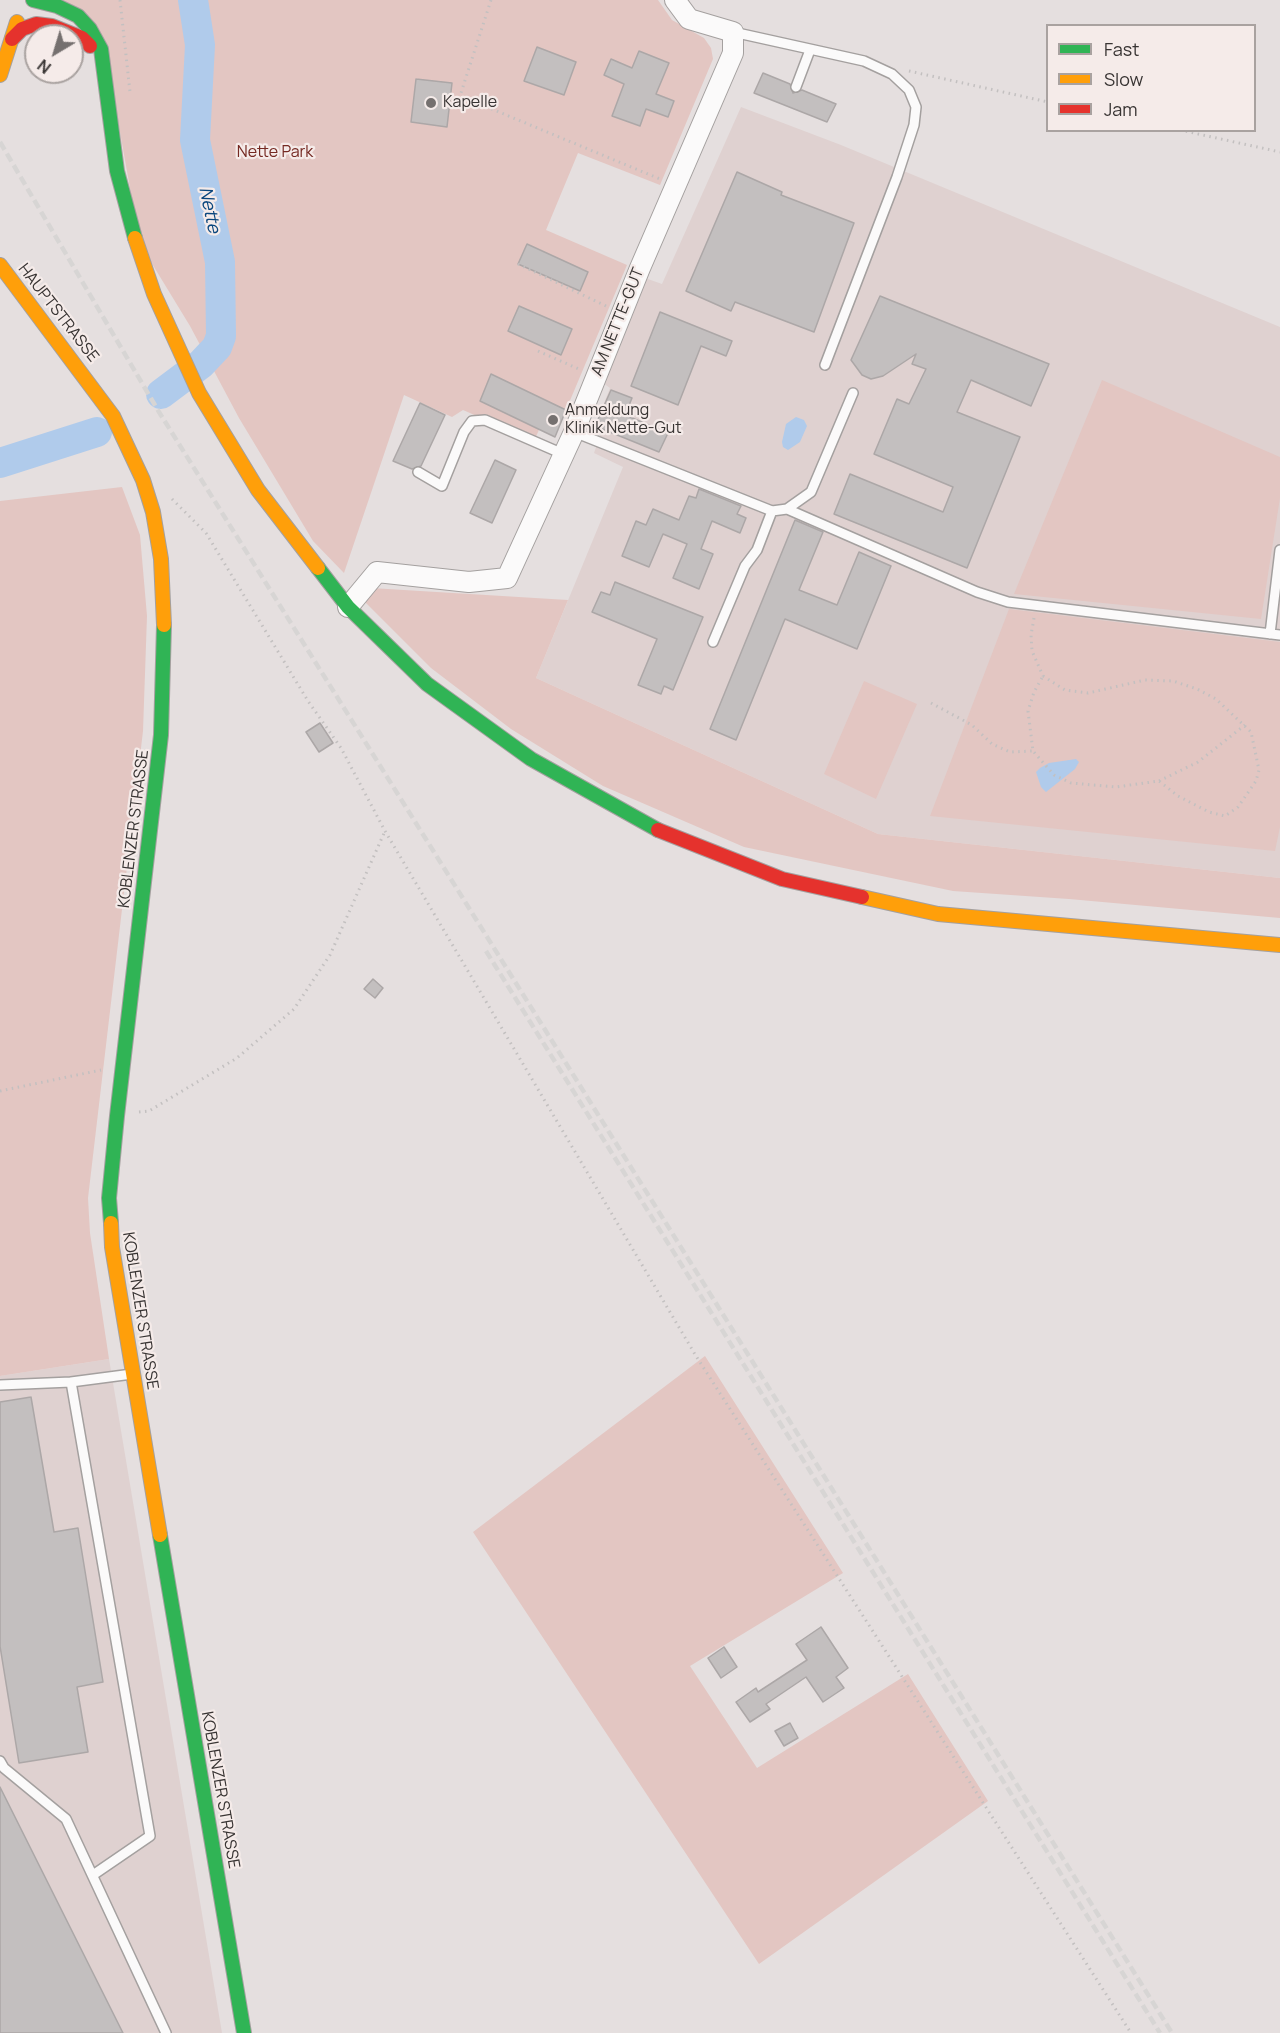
<!DOCTYPE html>
<html>
<head>
<meta charset="utf-8">
<style>
  body { margin:0 }
  #map { position:relative; width:1280px; height:2033px; overflow:hidden; background:#e5dfdf; font-family:Manrope,sans-serif }
  canvas { display:block }
  .legend { position:absolute; left:1046px; top:24px; width:210px; height:108px; box-sizing:border-box; background:#f5ebe9; border:2px solid #a9a2a0; margin:0; padding:8px 10px; list-style:none; font-size:18px; color:#383433 }
  .legend li { display:flex; align-items:center; gap:12px; height:30px }
  .legend b { width:30px; border:2px solid #a9a2a0 }
  .north { position:absolute; left:24px; top:24px; width:60px; height:60px; box-sizing:border-box; background:#f5ebe9; border:2px solid #a9a2a0; border-radius:50%; rotate:218deg; font-size:16px; font-weight:700; line-height:24px; text-align:center; color:#383433 }
  .north::after { content:''; display:block; margin:auto; width:21px; height:27px; background:#75706f; clip-path:polygon(50% 0,100% 100%,50% 72%,0 100%) }
</style>
</head>
<body>
<div id="map">
<canvas width="1280" height="2033"></canvas>
<ul class="legend">
<li><b style="height:8px;background:#30b455"></b>Fast</li>
<li><b style="height:8px;background:#ff9f0a"></b>Slow</li>
<li><b style="height:8px;background:#e5322d"></b>Jam</li>
</ul>
<div class="north">N</div>
</div>
<script>
const c = document.querySelector('canvas').getContext('2d');
c.lineJoin = 'round';
function paint(path, color) {
  c.fillStyle = color;
  c.fill(path, 'evenodd');
}
function toPath(rows) {
  const path = new Path2D();
  for (const r of rows) {
    path.moveTo(r[0], r[1]);
    for (let i = 2; i < r.length; i += 2) path.lineTo(r[i], r[i + 1]);
  }
  return path;
}
function trace(path, color, width, dash) {
  c.strokeStyle = color;
  c.lineWidth = width;
  c.lineCap = dash ? 'butt' : 'round';
  c.setLineDash(dash || []);
  c.stroke(path);
}
function write(font, color, halo, rows, align = 'center') {
  c.font = font + ' Manrope,sans-serif';
  c.lineWidth = 4.5;
  c.setLineDash([]);
  c.textBaseline = 'middle';
  c.strokeStyle = halo;
  c.fillStyle = color;
  for (const [text, x, y, turn = 0] of rows) {
    c.save();
    c.translate(x, y);
    c.rotate((+turn || 0) * Math.PI / 180);
    c.textAlign = isNaN(turn) ? turn : align;
    if (halo) c.strokeText(text, 0, 0);
    c.fillText(text, 0, 0);
    c.restore();
  }
}
const built = toPath([
  [741,107,841,145,1280,327,1280,878,878,834,536,678,623,467,594,453,602,430,595,426,610,388,603,383,645,278,662,284],
  [109,1359,222,2033,0,2033,0,1376]
]);
const green = toPath([
  [55,0,658,0,672,20,704,38,711,48,713,59,660,185,578,153,546,230,627,265,566,410,551,403,534,441,463,410,452,417,404,395,344,573,313,541,239,418,190,326,140,244,105,48],
  [1102,380,1280,457,1280,498,1261,619,1014,594],
  [122,487,140,535,147,616,143,731,88,1198,90,1233,109,1359,0,1376,0,501],
  [371,588,568,600,536,678,878,834,1280,878,1280,918,1069,899,953,891,744,847,603,786,511,729,431,668,365,602],
  [1009,609,1280,642,1280,827,1275,851,930,816],
  [864,681,917,704,876,799,824,774],
  [705,1356,843,1573,690,1666,757,1768,908,1674,988,1801,759,1964,473,1532]
]);
const water = toPath([
  [796,417,804,420,807,426,800,442,788,450,783,447,782,442,786,424],
  [1076,759,1079,762,1075,769,1046,792,1041,787,1036,772,1040,768,1049,763]
]);
const river = toPath([
  [161,394,201,364,217,347,221,336,220,262,195,140,200,45,193,0],
  [0,463,97,432]
]);
const building = toPath([
  [537,47,576,62,564,95,524,81,537,47],
  [639,51,669,63,656,94,674,101,668,117,646,109,640,126,612,116,624,84,604,75,611,59,632,68,639,51],
  [763,73,790,84,793,93,802,90,836,104,827,122,754,93,763,73],
  [416,79,452,83,447,127,411,122,416,79],
  [737,172,782,192,781,195,854,223,814,332,735,302,731,311,686,291,737,172],
  [527,244,588,272,580,291,518,264,527,244],
  [880,296,1049,364,1031,406,971,380,957,412,1020,437,967,568,834,514,850,474,943,512,953,487,874,454,897,399,909,404,926,369,912,364,916,354,883,376,871,379,862,375,851,360,880,296],
  [519,306,572,329,561,355,508,331,519,306],
  [660,312,732,341,726,356,701,346,678,405,631,386,660,312],
  [491,374,566,410,555,437,480,401,491,374],
  [611,390,632,398,625,415,668,433,659,452,595,426,611,390],
  [420,403,445,415,421,466,412,469,393,461,420,403],
  [495,460,516,470,492,523,470,513,495,460],
  [699,489,741,506,737,514,746,518,740,533,712,521,701,549,713,554,699,589,673,578,687,544,663,534,649,567,622,556,636,521,646,525,653,509,679,520,689,496,696,498,699,489],
  [795,520,823,532,799,590,837,605,859,552,891,566,857,649,785,619,736,740,710,729,795,520],
  [615,582,703,617,673,690,664,686,661,694,638,685,657,639,592,612,601,592,610,595,615,582],
  [320,723,333,743,319,752,306,732,320,723],
  [373,979,383,988,375,998,364,989,373,979],
  [31,1397,54,1532,78,1528,103,1682,77,1687,88,1752,19,1763,0,1646,0,1402,31,1397],
  [821,1627,848,1668,836,1677,844,1688,823,1702,806,1677,766,1704,770,1709,750,1722,736,1702,756,1688,758,1692,807,1660,796,1644,821,1627],
  [724,1647,737,1667,721,1678,708,1658,724,1647],
  [790,1723,798,1738,784,1746,775,1731,790,1723],
  [0,1787,123,2033,0,2033,0,1787]
]);
const path = toPath([
  [120,0,130,92],
  [491,0,459,99,475,102,660,179],
  [909,71,1048,102],
  [1180,130,1280,152],
  [518,264,606,306],
  [538,351,581,370],
  [172,499,206,533,308,701,341,748,385,831,696,1356,1131,2033],
  [1034,618,1031,635,1032,651,1043,676],
  [1043,676,1065,690,1088,693,1145,680,1173,681,1197,689,1216,699,1251,732,1259,770,1256,781,1238,807,1225,816,1209,812,1178,796,1159,781,1116,787,1071,783,1054,775,1033,751,1028,711,1034,692,1043,676],
  [931,703,972,725,992,744,1010,752,1033,751],
  [1159,781,1198,762,1245,725],
  [0,1091,101,1070],
  [139,1112,149,1111,237,1058,294,1009,330,955,385,831]
]);
const lane = toPath([
  [733,32,864,61,892,74,909,90,916,107,914,125,897,177,825,365],
  [796,87,810,50],
  [574,432,772,511,787,509,977,592,1008,602,1280,635],
  [418,472,442,486,464,432,472,421,485,420,563,454],
  [787,509,811,492,853,393],
  [1270,634,1280,550],
  [713,642,745,566,757,550,772,511],
  [0,1385,71,1382],
  [0,1761,4,1768,66,1819,166,2033],
  [93,1875,150,1836,71,1382,132,1374]
]);
const street = toPath([
  [348,607,377,572,469,582,507,578,574,432,640,268,733,53,733,32,689,19,675,0]
]);
const fast = toPath([
  [33,0,57,6,78,16,90,29,101,49,117,171,135,238],
  [318,568,348,607,427,684,531,759,658,830],
  [111,1223,109,1198,117,1116,161,735,164,625],
  [160,1535,244,2033]
]);
const slow = toPath([
  [0,75,17,22],
  [135,238,154,294,199,393,258,490,318,568],
  [0,265,113,416,143,480,153,512,161,559,164,625],
  [862,897,938,914,1280,945],
  [111,1223,112,1247,160,1535]
]);
const jam = toPath([
  [12,39,22,29,36,24,52,26,82,38,90,46],
  [658,830,782,879,862,897]
]);
const rail = toPath([
  [0,142,159,412,1172,2033],
  [486,951,1160,2033]
]);
const markers = [
  [431,103,6,"#75706f"],
  [553,420,6,"#75706f"]
];
const poiNames = [
  ["Kapelle",443,103],
  ["Anmeldung",565,411],
  ["Klinik Nette-Gut",565,429]
];
const parkNames = [
  ["Nette Park",275,153]
];
const streetNames = [
  ["HAUPTSTRASSE",58,313,52],
  ["AM NETTE-GUT",618,322,-68],
  ["KOBLENZER STRASSE",134,829,-83],
  ["KOBLENZER STRASSE",140,1311,81],
  ["KOBLENZER STRASSE",220,1790,80]
];
const waterNames = [
  ["Nette",209,210,78]
];
paint(built, '#dfd1d0');
paint(green, '#e3c6c2');
paint(water, '#b0cbeb');
trace(river, '#b0cbeb', 30);
paint(building, '#c3bfbf');
trace(building, '#aca7a7', 1.5);
trace(lane, '#a4a09f', 12);
trace(street, '#a4a09f', 22);
trace(fast, '#a4a09f', 16);
trace(slow, '#a4a09f', 16);
trace(jam, '#a4a09f', 16);
trace(path, '#c3c0c0', 3, [1.5, 4.5]);
trace(lane, '#fbfafa', 9);
trace(street, '#fbfafa', 20);
trace(fast, '#30b455', 14);
trace(slow, '#ff9f0a', 14);
trace(jam, '#e5322d', 14);
trace(rail, '#d7d5d4', 4.5, [9, 4.5]);
for (const [x, y, r, color] of markers) {
  const dot = new Path2D();
  dot.arc(x, y, r, 0, 2 * Math.PI);
  c.fillStyle = color;
  c.fill(dot);
  trace(dot, '#f5ebe9', 2);
}
write('16px', '#383433', '#f5ebe9', poiNames, 'left');
write('16px', '#752922', '#f5ebe9', parkNames);
write('16px', '#383433', '#f5ebe9', streetNames);
write('italic 18px', '#0a467d', '#f5ebe9', waterNames);
</script>
</body>
</html>
